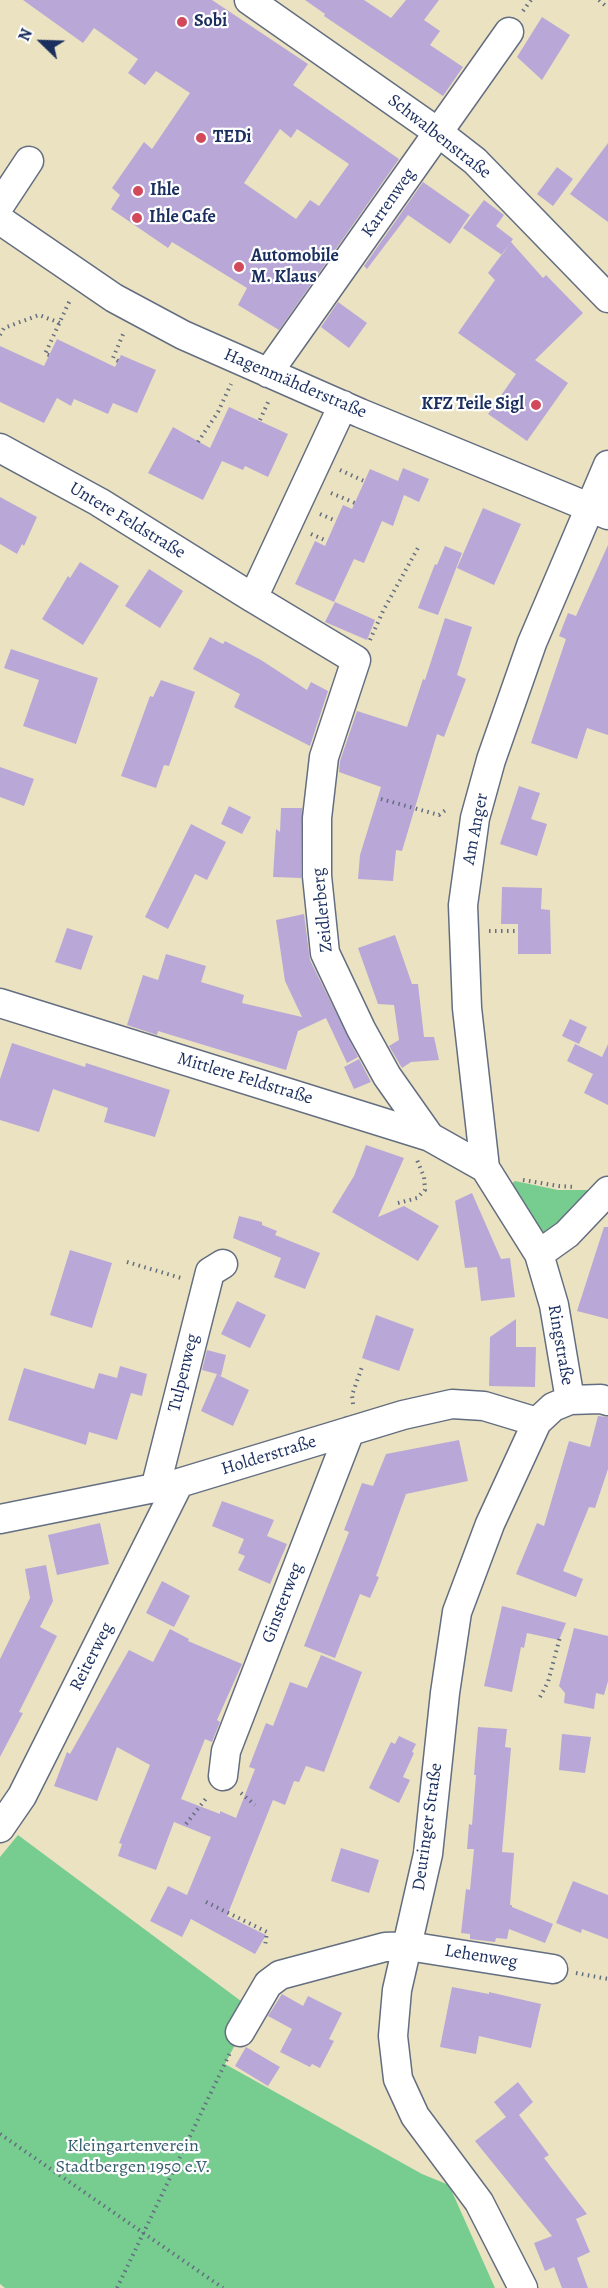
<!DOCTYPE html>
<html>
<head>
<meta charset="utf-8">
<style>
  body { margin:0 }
  #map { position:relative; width:608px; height:2288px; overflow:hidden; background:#ebe2c1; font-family:Alegreya,serif }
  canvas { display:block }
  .north { position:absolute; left:12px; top:12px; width:60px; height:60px; -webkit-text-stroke:4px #fff; paint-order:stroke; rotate:293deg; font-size:16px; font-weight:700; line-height:24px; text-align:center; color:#1b2f5e }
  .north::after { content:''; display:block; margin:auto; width:21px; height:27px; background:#1b2f5e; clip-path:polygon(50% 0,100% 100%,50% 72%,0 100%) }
</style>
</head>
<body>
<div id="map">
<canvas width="608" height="2288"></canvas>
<div class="north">N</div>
</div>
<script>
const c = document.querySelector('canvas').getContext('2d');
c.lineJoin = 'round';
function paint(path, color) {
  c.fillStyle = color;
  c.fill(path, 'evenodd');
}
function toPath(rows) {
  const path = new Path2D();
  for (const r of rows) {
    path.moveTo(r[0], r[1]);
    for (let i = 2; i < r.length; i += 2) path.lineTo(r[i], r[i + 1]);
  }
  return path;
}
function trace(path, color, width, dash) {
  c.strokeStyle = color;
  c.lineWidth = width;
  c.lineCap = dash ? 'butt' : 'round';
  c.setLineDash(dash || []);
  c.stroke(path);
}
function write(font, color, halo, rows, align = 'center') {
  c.font = font + ' Alegreya,serif';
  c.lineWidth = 4.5;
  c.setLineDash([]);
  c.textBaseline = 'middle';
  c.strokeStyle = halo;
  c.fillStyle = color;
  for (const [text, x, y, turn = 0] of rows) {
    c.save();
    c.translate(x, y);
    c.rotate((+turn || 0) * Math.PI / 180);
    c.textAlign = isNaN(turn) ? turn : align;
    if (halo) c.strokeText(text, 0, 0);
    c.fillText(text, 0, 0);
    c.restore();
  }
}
const green = toPath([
  [515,1181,558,1190,590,1190,549,1232,543,1232,536,1227,511,1184],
  [18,1835,253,2010,225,2064,422,2174,449,2185,495,2288,5,2288,0,2284,0,1857]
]);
const building = toPath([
  [23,0,212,0,308,64,293,85,399,159,279,330,238,305,247,288,172,242,168,248,111,209,120,195,112,188,144,142,152,149,190,93,156,71,145,85,128,73,138,59,94,28,83,43],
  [280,129,291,138,297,129,349,164,319,206,310,200,296,219,244,183],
  [305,0,364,0,391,18,406,0,439,0,424,20,440,31,430,45,463,67,443,96,324,16,325,14],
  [542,17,570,35,542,80,517,57],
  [608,143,608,222,570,194],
  [557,167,573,179,553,206,537,194],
  [423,182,470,215,450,244,408,215,367,269,364,266],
  [484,200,504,215,496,226,513,239,502,255,463,228],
  [511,242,543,278,546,275,583,313,535,360,568,383,527,441,488,414,516,374,458,333,495,280,488,273],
  [338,302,367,323,349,348,321,327],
  [57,339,115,367,121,355,156,370,137,413,113,403,108,414,74,399,71,406,57,398,44,423,0,402,0,346,44,366],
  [229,407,288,434,268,477,245,466,243,470,222,461,203,500,148,473,173,427,210,448],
  [403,468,429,479,419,502,404,495,393,526,382,521,364,563,354,559,334,602,295,584,315,541,325,546,343,505,352,509,370,469,398,481],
  [0,497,37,517,24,546,22,544,17,554,0,544],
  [483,508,521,524,494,585,457,568],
  [608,545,608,735,587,728,577,759,531,743,566,639,559,636,568,613,576,616],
  [445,546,462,553,438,615,418,608,435,564,437,565],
  [80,562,119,586,83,645,42,619,68,576,70,578],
  [149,569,183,591,160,628,125,606],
  [335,602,375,620,367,640,325,622],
  [445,618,472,627,457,675,466,679,444,737,437,734,402,851,396,850,393,881,358,879,360,855,381,787,339,772,340,761,357,711,407,727,423,679,425,680],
  [210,637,223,644,225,641,261,660,307,690,311,682,328,691,310,746,234,707,240,694,193,669],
  [11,649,98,678,76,744,23,726,39,680,4,668],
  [161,680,195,692,169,766,164,765,156,788,121,776,150,696,153,697],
  [0,767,34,779,24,806,0,797],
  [519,786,540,793,531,819,547,824,537,856,500,844],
  [229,806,251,817,242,834,221,824],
  [281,808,302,808,301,878,273,877,276,829,280,832],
  [191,824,226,842,207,880,195,874,168,929,145,917],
  [502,887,542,888,541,909,550,910,551,954,518,954,518,924,501,924],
  [304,914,310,960,358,1057,347,1063,326,1018,298,1031,286,1070,158,1031,157,1035,127,1025,143,975,158,980,166,954,206,966,201,982,244,995,242,1003,302,1017,285,981,276,920],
  [67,928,93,936,81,970,55,962],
  [395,935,412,984,418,984,424,1037,434,1037,439,1060,411,1062,402,1068,389,1046,399,1040,394,1005,378,1004,358,948],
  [570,1019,587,1027,579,1044,562,1036],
  [12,1043,85,1067,86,1063,170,1090,155,1137,104,1122,108,1108,53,1089,39,1132,0,1120,0,1079],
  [575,1044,602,1057,608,1044,608,1105,584,1093,593,1074,567,1061],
  [359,1059,371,1082,354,1089,344,1067],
  [366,1145,404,1158,378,1217,404,1206,439,1226,418,1261,332,1212,354,1176],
  [472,1193,501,1259,510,1258,515,1297,481,1301,477,1267,465,1268,455,1201],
  [239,1216,262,1222,262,1225,277,1231,275,1235,320,1253,305,1289,274,1277,281,1258,233,1238],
  [604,1227,608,1227,608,1319,577,1311],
  [70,1250,112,1263,92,1328,50,1315],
  [237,1301,266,1315,250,1348,221,1334],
  [376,1315,414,1329,399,1371,362,1358],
  [516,1319,516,1347,536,1347,535,1387,489,1386,490,1337],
  [207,1350,226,1355,221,1376,218,1375,249,1390,233,1426,201,1411,217,1374,202,1370],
  [120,1366,147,1374,142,1396,131,1393,117,1440,89,1432,86,1445,8,1420,24,1368,94,1389,99,1373,117,1378],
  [598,1416,608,1417,608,1469,595,1508,589,1507,563,1571,583,1579,576,1597,516,1574,537,1523,544,1526,569,1441,590,1447],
  [459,1440,468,1481,406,1494,376,1576,379,1577,370,1598,360,1594,335,1658,304,1646,349,1532,344,1530,362,1483,373,1486,386,1454],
  [222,1501,274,1520,267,1536,287,1544,270,1584,238,1570,245,1556,238,1553,244,1539,212,1526],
  [100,1523,109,1564,57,1575,48,1535],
  [46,1565,53,1601,40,1627,57,1636,19,1712,23,1713,0,1757,0,1659,30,1598,25,1569],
  [162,1581,190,1596,174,1627,146,1613],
  [502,1606,566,1623,559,1640,527,1633,524,1648,521,1647,512,1692,484,1686],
  [574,1628,608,1636,608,1681,604,1695,596,1693,594,1709,564,1703,565,1693,559,1686],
  [170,1629,189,1639,188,1641,242,1664,217,1720,220,1722,212,1742,205,1739,181,1799,220,1814,220,1811,236,1818,255,1769,249,1767,266,1723,273,1726,290,1682,307,1688,321,1655,362,1672,324,1772,306,1766,299,1782,294,1781,285,1805,273,1800,227,1916,266,1935,255,1954,191,1919,182,1937,150,1921,168,1886,187,1895,211,1837,174,1822,156,1870,118,1856,122,1844,119,1843,150,1765,117,1747,97,1801,54,1786,67,1752,70,1754,129,1650,153,1662],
  [478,1727,507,1729,505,1747,511,1748,502,1852,514,1853,510,1905,512,1905,512,1907,553,1924,545,1943,509,1929,507,1939,496,1938,495,1942,470,1939,470,1934,461,1933,466,1889,470,1890,474,1849,467,1849,469,1824,472,1825,476,1775,474,1775],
  [562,1734,591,1737,585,1773,559,1770],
  [399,1736,416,1744,412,1752,414,1753,403,1777,410,1780,399,1803,369,1788,391,1742,395,1744],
  [341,1848,379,1860,369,1893,331,1881],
  [573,1881,608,1895,608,1939,582,1929,581,1933,556,1923],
  [452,1987,489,1994,489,1992,541,2004,531,2048,479,2036,476,2054,440,2047],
  [282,1994,303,2006,308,1996,342,2013,329,2039,334,2041,320,2068,312,2064,310,2067,280,2052,292,2029,268,2016],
  [246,2047,280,2067,268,2086,235,2066],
  [518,2082,533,2102,519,2115,549,2155,544,2158,587,2214,576,2219,590,2252,577,2258,588,2288,562,2288,554,2267,545,2271,534,2243,552,2236,475,2141,506,2117,494,2102]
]);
const path = toPath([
  [599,0,608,8],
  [523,11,531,0],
  [0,335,4,328,39,315,60,323],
  [49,355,45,354,70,300],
  [118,361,113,358,124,332],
  [260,420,269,400],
  [198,442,218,412,231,384],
  [340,470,364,481],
  [331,493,355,503],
  [320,514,336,521],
  [311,534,327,541],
  [370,640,383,611,419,546],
  [381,799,439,815,447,809],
  [489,931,515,931],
  [523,1180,559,1186,575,1187],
  [398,1203,417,1198,425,1190,424,1177,417,1160],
  [127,1262,181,1278],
  [353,1404,352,1395,362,1367],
  [540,1697,548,1682,560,1637],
  [241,1793,255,1805],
  [186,1824,208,1796],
  [206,1902,267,1932,265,1946],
  [576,1973,608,1979],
  [0,2134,223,2288],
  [117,2288,230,2053]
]);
const minor = toPath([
  [249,0,439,133,475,161,608,298],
  [0,205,29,161],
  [0,220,114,298,183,335,360,413,608,515],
  [268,373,509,32],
  [0,448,99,502,253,598,343,405],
  [253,598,356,660,324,757,317,818,317,876,325,953,361,1029,387,1076,430,1137],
  [0,1003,430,1137,485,1168],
  [539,1254,567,1234,608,1191],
  [570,1400,554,1305,539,1254,485,1168,467,1008,463,905,475,818,491,760,532,643,608,465],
  [155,1489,210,1272,223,1264],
  [0,1519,179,1483,403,1415,452,1404,484,1406,537,1422],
  [223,1776,226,1751,350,1431],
  [0,1828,22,1796,179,1483],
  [240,2032,268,1984,280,1975,385,1947,408,1946,553,1969],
  [523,2288,479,2202,415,2116,398,2079,393,2036,397,1990,428,1854,445,1693,457,1612,490,1524,537,1422,553,1407,570,1400,601,1399,608,1401]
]);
const markers = [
  [182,22,6,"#d1495b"],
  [201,138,6,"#d1495b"],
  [138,191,6,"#d1495b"],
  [137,218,6,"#d1495b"],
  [239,267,6,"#d1495b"],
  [536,405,6,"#d1495b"]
];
const poiNames = [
  ["Sobi",194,22],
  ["TEDi",213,138],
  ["Ihle",150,191],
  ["Ihle Cafe",149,218],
  ["Automobile",251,257],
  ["M. Klaus",251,278],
  ["KFZ Teile Sigl",524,405,"right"]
];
const streetNames = [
  ["Schwalbenstraße",439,137,38],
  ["Karrenweg",389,203,-55],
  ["Hagenmähderstraße",295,384,23],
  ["Untere Feldstraße",127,521,31],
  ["Am Anger",476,829,-79],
  ["Zeidlerberg",323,910,-96],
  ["Mittlere Feldstraße",245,1079,17],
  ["Ringstraße",560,1345,80],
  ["Tulpenweg",184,1373,-76],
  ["Holderstraße",269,1456,-17],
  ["Ginsterweg",283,1603,-69],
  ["Reiterweg",92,1657,-63],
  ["Deuringer Straße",428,1827,-82],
  ["Lehenweg",481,1957,9]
];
const parkNames = [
  ["Kleingartenverein",133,2147],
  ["Stadtbergen 1950 e.V.",133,2168]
];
paint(green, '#77cd90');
paint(building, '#b9a8d7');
trace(minor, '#646e81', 31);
trace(path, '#646e81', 4, [1.5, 4.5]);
trace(minor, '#fff', 28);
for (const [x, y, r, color] of markers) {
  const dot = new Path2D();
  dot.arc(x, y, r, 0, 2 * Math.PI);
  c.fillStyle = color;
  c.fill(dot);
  trace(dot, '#fff', 2);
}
write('bold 18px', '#1b2f5e', '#fff', poiNames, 'left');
write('18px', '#1b2f5e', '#fff', streetNames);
write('18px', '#375e6d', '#fff', parkNames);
</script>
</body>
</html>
